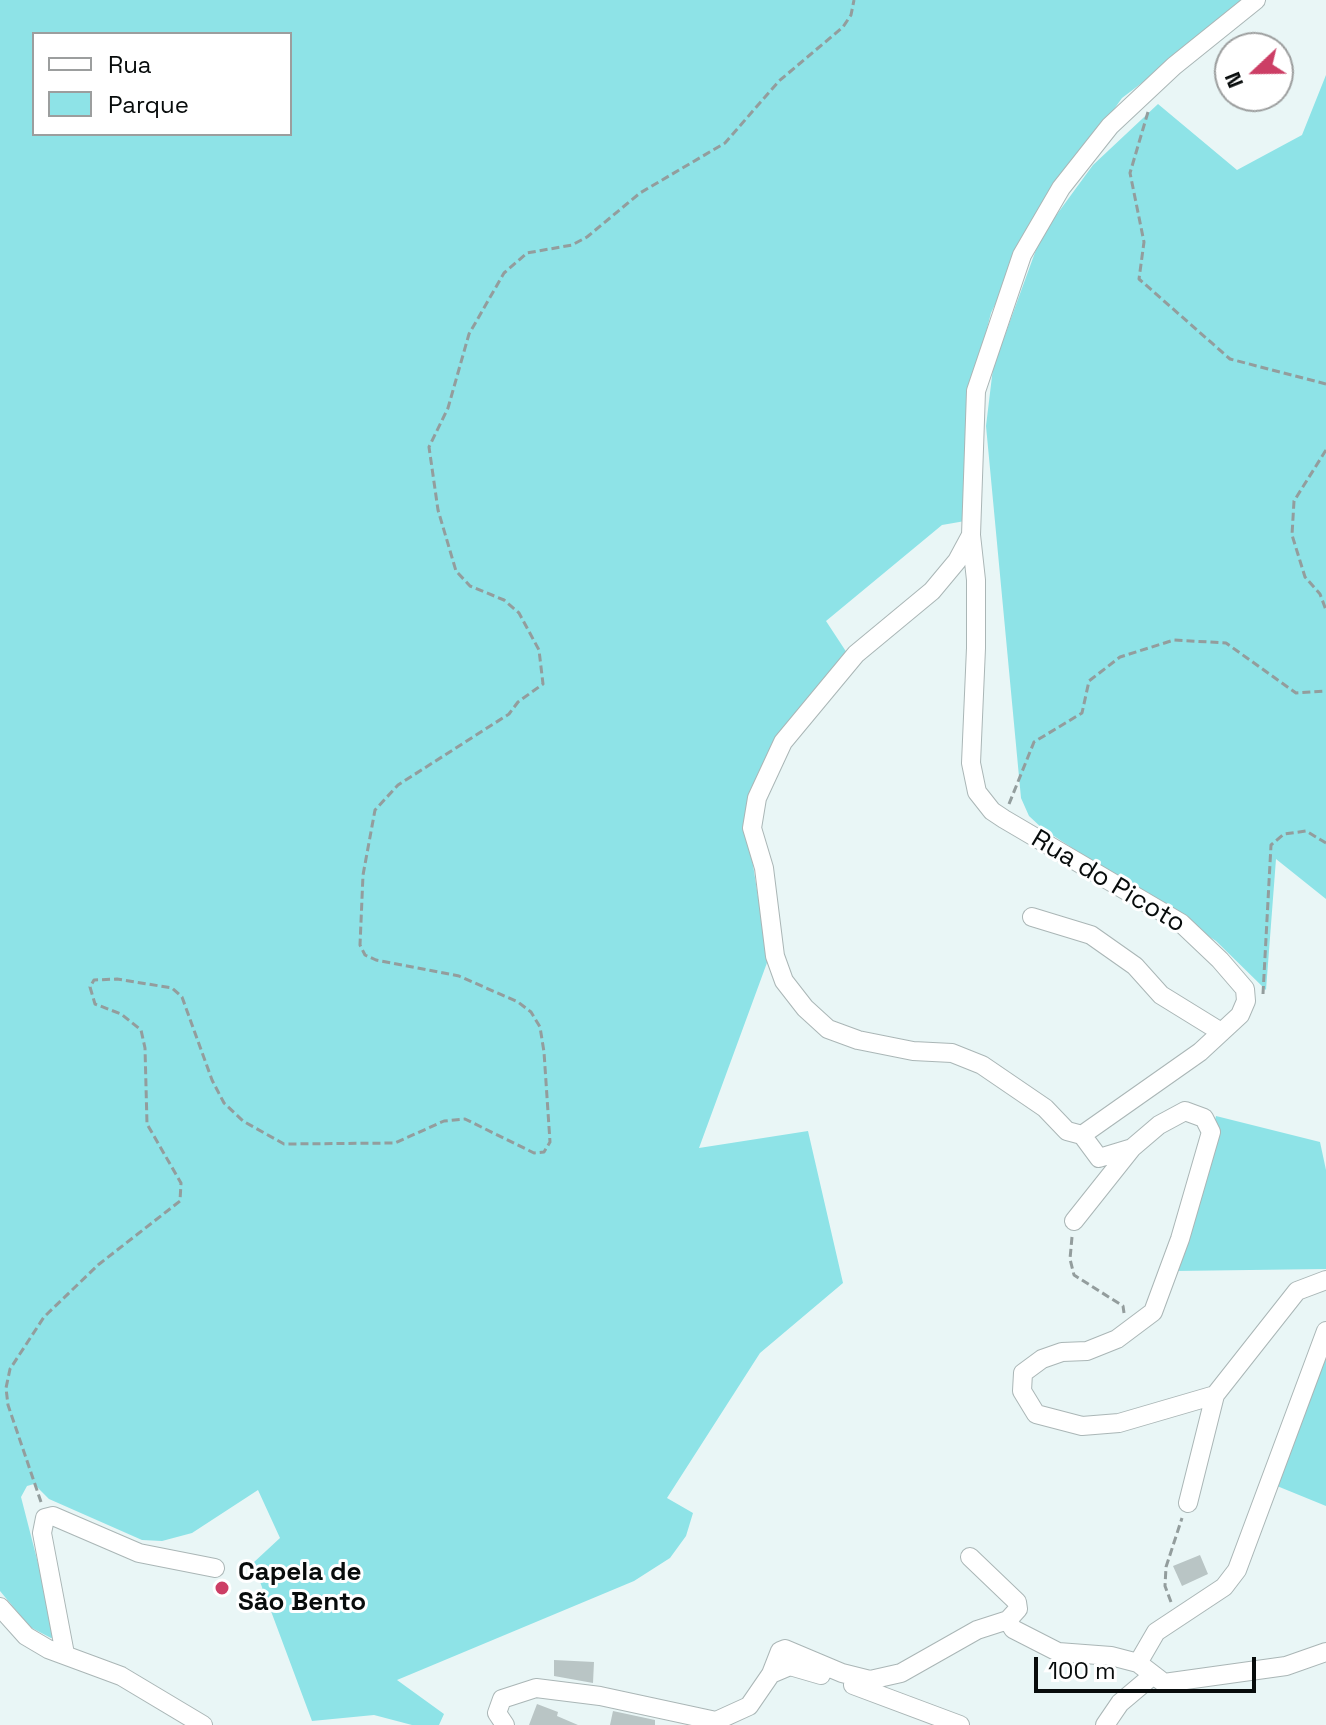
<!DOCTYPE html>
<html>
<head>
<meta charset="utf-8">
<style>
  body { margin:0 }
  #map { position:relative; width:1326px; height:1725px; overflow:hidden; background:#e9f6f6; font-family:"Space Grotesk",sans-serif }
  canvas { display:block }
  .legend { position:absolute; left:32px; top:32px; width:260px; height:104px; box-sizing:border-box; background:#fff; border:2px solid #9c9e9e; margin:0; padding:10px 14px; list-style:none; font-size:24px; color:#080c0c }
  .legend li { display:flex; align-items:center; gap:16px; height:40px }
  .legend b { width:40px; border:2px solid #9c9e9e }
  .north { position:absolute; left:1214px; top:32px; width:80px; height:80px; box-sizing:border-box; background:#fff; border:2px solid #9c9e9e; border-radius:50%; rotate:248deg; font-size:22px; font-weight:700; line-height:32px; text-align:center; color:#080c0c }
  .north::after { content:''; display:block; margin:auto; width:28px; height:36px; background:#cc3e65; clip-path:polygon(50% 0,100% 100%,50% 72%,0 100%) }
  .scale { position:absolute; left:1034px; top:1657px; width:222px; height:36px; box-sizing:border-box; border:4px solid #080c0c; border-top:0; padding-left:10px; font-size:24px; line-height:28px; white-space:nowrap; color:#080c0c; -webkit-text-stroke:6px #fff; paint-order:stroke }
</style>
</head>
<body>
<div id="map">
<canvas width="1326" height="1725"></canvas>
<ul class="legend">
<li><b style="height:10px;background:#fff"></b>Rua</li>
<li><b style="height:22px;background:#8ee3e7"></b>Parque</li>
</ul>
<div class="north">N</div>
<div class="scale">100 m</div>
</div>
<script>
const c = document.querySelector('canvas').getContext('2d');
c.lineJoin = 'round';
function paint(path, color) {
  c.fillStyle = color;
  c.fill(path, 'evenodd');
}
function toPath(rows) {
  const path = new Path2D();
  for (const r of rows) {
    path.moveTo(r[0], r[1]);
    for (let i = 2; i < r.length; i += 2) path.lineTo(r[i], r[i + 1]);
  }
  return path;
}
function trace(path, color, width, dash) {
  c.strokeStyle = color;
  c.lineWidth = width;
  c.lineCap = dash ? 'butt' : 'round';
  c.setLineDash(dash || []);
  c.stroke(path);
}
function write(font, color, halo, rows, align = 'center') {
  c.font = font + ' "Space Grotesk",sans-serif';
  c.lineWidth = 6;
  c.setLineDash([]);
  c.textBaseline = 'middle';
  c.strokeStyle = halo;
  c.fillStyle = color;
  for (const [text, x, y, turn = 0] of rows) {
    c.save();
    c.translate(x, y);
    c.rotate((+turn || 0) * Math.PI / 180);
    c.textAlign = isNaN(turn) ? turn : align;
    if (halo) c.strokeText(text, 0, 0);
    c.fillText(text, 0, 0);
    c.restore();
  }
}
const green = toPath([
  [0,0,1251,0,1122,98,1035,221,991,313,967,405,965,521,942,525,826,621,847,653,787,724,750,846,768,960,699,1148,808,1131,843,1283,760,1353,667,1498,693,1513,686,1536,670,1558,634,1581,397,1680,444,1714,439,1725,412,1725,374,1715,312,1721,253,1563,280,1538,258,1490,192,1533,162,1541,142,1540,49,1499,34,1484,27,1486,21,1497,57,1637,51,1638,30,1627,0,1591],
  [34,34,290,34,290,134,34,134],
  [1326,75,1326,899,1276,859,1266,990,1216,941,1043,829,1029,816,1021,798,986,426,993,368,1041,236,1093,165,1158,104,1237,170,1302,135],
  [1216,1116,1320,1142,1326,1170,1326,1269,1174,1271],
  [1326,1358,1326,1506,1277,1486]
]);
const building = toPath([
  [1200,1555,1208,1574,1182,1586,1173,1566],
  [554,1660,594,1662,593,1683,554,1676],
  [537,1704,558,1712,557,1716,578,1725,529,1725],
  [613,1711,655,1720,655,1725,610,1725]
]);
const path = toPath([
  [1148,112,1130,173,1144,242,1139,279,1230,359,1326,384],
  [1326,450,1294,501,1292,535,1305,577,1320,594,1326,610],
  [1009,804,1034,742,1082,713,1089,681,1120,657,1174,640,1226,643,1296,693,1326,691],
  [1263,994,1271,845,1284,834,1306,831,1326,843],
  [1072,1237,1070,1259,1074,1275,1123,1306,1124,1313],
  [41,1502,8,1405,6,1388,10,1369,44,1317,98,1265,180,1201,181,1183,147,1124,145,1048,141,1030,121,1014,95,1004,90,987,94,980,117,979,172,988,182,997,212,1080,224,1103,243,1121,284,1144,395,1143,444,1121,465,1119,534,1153,544,1152,550,1142,544,1052,540,1027,531,1012,518,1002,459,976,376,960,365,955,360,945,363,875,375,810,398,785,509,714,518,702,543,684,539,650,519,613,504,600,470,586,456,571,438,510,429,447,448,408,469,334,504,273,527,253,572,245,587,237,640,193,725,143,779,81,843,27,851,15,854,0],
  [1171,1602,1165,1586,1166,1567,1182,1518]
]);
const minor = toPath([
  [971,535,957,561,932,591,856,654,783,742,757,798,752,828,764,868,775,956,784,981,805,1008,828,1029,858,1040,913,1051,952,1053,982,1065,1045,1108,1067,1131,1082,1135],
  [1032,917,1091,935,1135,966,1161,995,1221,1032],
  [1082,1135,1200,1052,1240,1015,1246,1001,1245,989,1220,960,1181,923,1004,819,992,811,977,792,971,763,976,648,976,580,971,535,976,391,1022,255,1061,188,1110,126,1174,66,1256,0],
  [1082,1135,1099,1158,1132,1148,1159,1125,1185,1111,1204,1118,1211,1132,1180,1239,1153,1312,1117,1339,1087,1351,1062,1352,1042,1359,1023,1373,1022,1391,1036,1414,1082,1426,1119,1423,1215,1395,1297,1291,1326,1280],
  [1074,1221,1132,1148],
  [1188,1503,1215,1395],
  [970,1557,1017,1602,1018,1609,1008,1620,1013,1629,1058,1652,1111,1656,1138,1663,1164,1683,1286,1666,1326,1652],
  [0,1607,26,1636,48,1649,121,1676,203,1725],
  [65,1654,42,1533,45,1518,53,1516,139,1553,215,1568],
  [1138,1663,1156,1632,1224,1587,1237,1570,1326,1331],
  [771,1674,790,1666,821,1675],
  [853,1685,960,1725],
  [505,1725,497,1713,502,1699,536,1688,600,1696,716,1721,749,1706,771,1674,780,1651,785,1649,842,1673,870,1680,901,1673,977,1630,1008,1620],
  [1105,1725,1120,1703,1152,1676]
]);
const markers = [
  [222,1588,8,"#cc3e65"]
];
const streetNames = [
  ["Rua do Picoto",1108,882,31]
];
const poiNames = [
  ["Capela de",238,1573],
  ["São Bento",238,1603]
];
paint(green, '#8ee3e7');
paint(building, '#b9c5c5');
trace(minor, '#aab6b6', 20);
trace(path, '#939d9d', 3, [8, 4]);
trace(minor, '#fff', 18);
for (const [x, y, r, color] of markers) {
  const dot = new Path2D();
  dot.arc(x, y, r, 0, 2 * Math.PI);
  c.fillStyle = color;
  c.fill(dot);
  trace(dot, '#fff', 3);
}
write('26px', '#080c0c', '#fff', streetNames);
write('bold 26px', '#080c0c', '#fff', poiNames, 'left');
</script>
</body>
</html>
